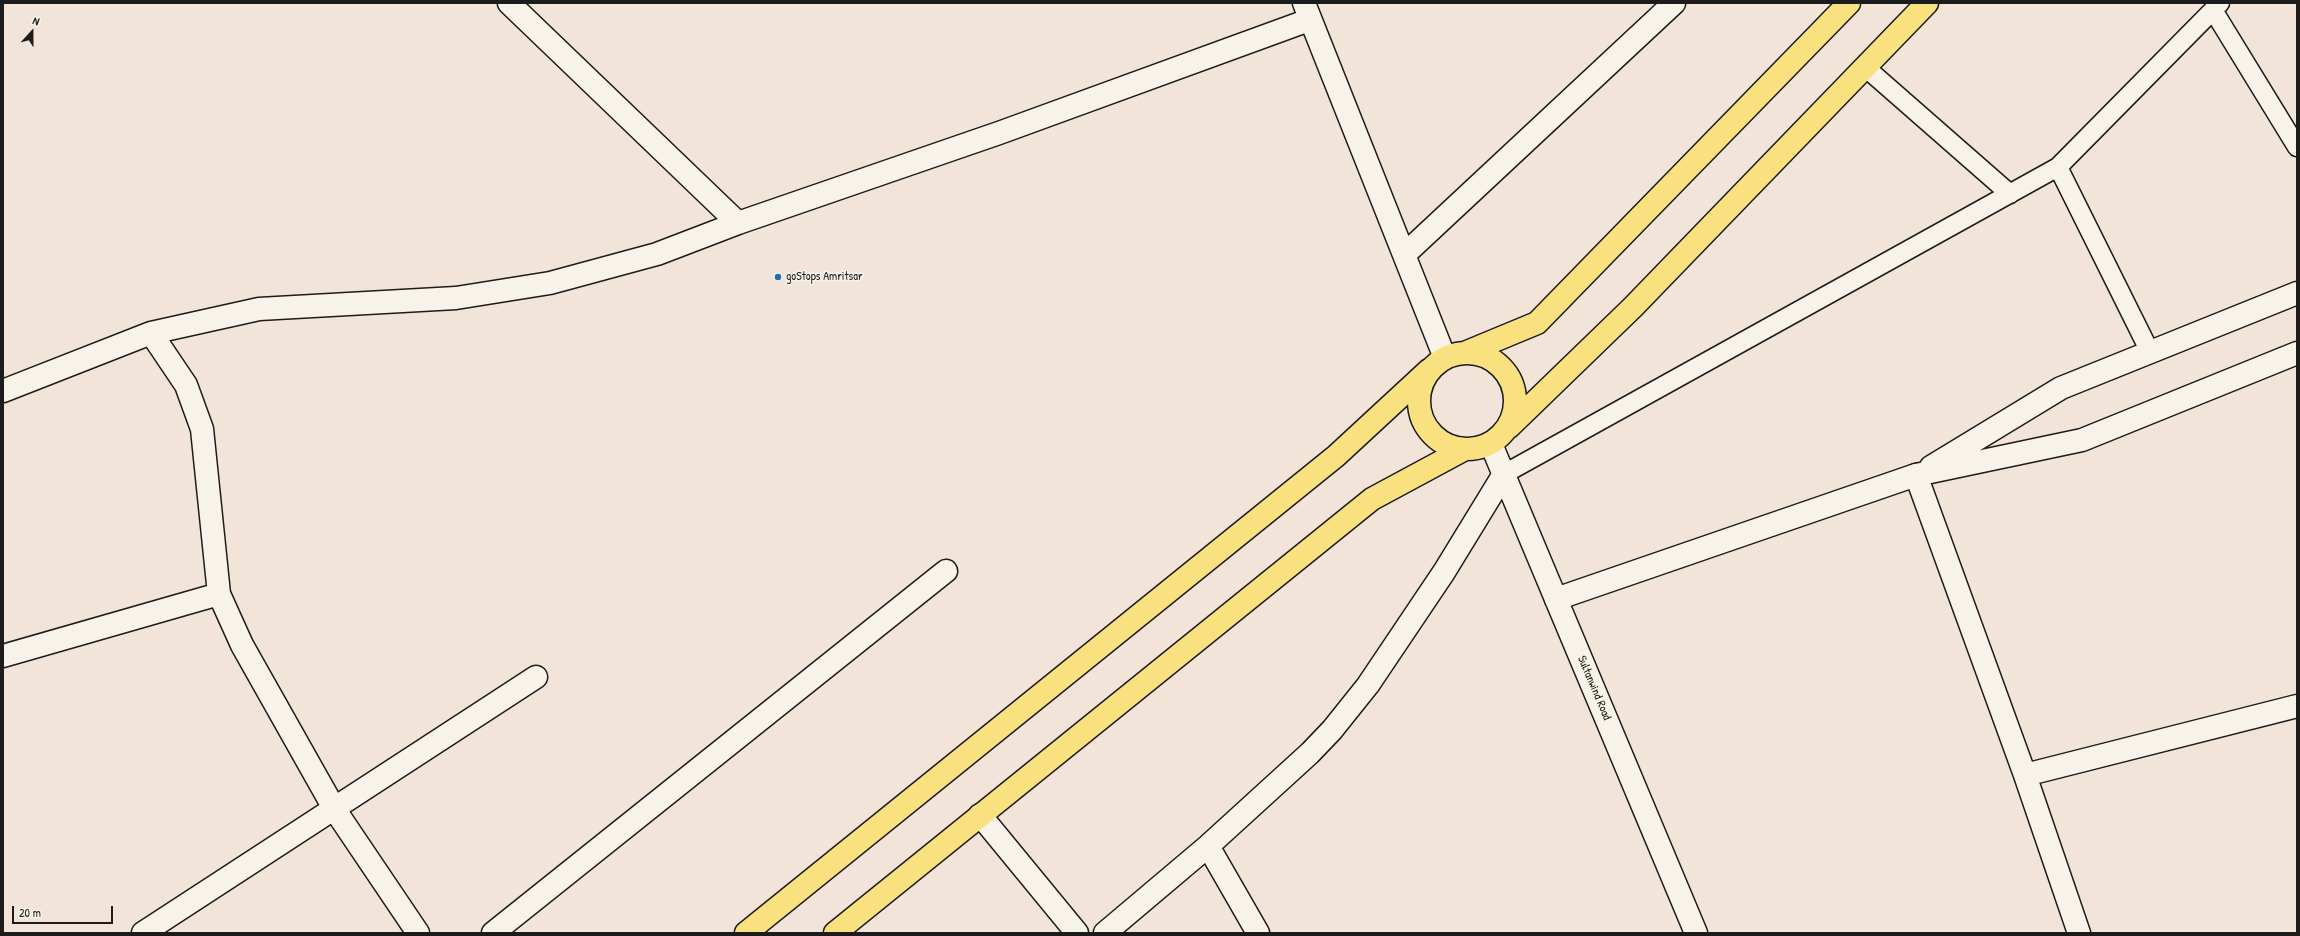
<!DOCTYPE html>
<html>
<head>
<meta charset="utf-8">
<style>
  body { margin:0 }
  #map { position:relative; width:2300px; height:936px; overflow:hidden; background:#f2e4d9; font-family:"Patrick Hand",sans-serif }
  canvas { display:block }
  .frame { position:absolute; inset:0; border:4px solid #1c1c1c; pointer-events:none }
  .north { position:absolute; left:12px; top:12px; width:40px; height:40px; -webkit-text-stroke:3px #f7f3e8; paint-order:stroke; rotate:21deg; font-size:11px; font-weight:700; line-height:16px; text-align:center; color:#1c1c1c }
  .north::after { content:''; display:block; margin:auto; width:14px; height:18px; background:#1c1c1c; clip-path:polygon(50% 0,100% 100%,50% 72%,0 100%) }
  .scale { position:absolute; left:12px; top:906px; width:101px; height:18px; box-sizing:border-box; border:2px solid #1c1c1c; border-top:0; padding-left:5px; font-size:12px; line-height:14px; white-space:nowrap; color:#1c1c1c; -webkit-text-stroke:3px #f7f3e8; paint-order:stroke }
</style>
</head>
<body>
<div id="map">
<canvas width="2300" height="936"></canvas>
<div class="frame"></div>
<div class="north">N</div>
<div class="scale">20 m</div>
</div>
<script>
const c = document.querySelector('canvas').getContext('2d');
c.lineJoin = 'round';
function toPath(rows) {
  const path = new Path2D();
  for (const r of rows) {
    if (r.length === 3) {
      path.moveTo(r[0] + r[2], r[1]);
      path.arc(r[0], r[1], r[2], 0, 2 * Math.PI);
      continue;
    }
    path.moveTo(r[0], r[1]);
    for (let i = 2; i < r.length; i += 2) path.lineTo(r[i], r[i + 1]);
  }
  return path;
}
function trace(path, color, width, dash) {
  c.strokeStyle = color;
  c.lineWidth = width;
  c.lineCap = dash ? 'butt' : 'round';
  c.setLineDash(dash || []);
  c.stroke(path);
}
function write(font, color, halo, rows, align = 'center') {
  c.font = font + ' "Patrick Hand",sans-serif';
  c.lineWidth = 3;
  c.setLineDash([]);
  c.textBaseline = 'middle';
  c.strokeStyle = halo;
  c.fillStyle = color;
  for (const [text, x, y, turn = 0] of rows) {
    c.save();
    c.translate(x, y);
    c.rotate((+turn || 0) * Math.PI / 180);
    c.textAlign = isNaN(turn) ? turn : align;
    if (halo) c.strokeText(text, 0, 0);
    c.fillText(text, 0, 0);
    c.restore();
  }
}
const service = toPath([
  [2213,10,2297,147],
  [1865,67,2010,194],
  [2058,167,2150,352],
  [1504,474,2058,167,2220,3]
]);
const minor = toPath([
  [509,3,738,223,999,133,1309,20],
  [1304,3,1445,358],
  [1405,254,1674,3],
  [151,333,186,385,202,429,219,594,242,645,335,810,418,933],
  [3,391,151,333,259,309,456,298,550,283,657,254,738,223],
  [1916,475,2025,775,2079,933],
  [3,656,219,594],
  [2025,775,2297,706],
  [980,815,1077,933],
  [1208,846,1258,933],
  [143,933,536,677],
  [493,933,946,571],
  [1105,933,1208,846,1310,753,1332,730,1368,685,1444,572,1504,474]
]);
const tertiary = toPath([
  [1931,467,2061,388,2297,293],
  [1556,599,1916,475,2082,440,2297,353]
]);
const secondary = toPath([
  [1491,444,1696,933]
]);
const primary = toPath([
  [1467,352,1537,323,1849,3],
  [1467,401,48],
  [1509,427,1633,307,1927,3],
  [746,933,1336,456,1429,370],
  [835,933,1372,499,1463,450]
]);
const markers = [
  [778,277,4,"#1f6fb2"]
];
const poiNames = [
  ["goStops Amritsar",786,277]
];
const streetNames = [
  ["Sultanwind Road",1594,688,67]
];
trace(service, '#1c1c1c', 21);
trace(minor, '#1c1c1c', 25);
trace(tertiary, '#1c1c1c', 25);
trace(secondary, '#1c1c1c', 25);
trace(primary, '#1c1c1c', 25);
trace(service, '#f7f3e8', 18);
trace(minor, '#f7f3e8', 22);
trace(tertiary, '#f7f3e8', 22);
trace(secondary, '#f7f3e8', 22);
trace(primary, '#fae180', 22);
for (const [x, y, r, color] of markers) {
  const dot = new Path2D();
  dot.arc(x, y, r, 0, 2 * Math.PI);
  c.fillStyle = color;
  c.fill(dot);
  trace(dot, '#f7f3e8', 1.5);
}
write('12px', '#1c1c1c', '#f7f3e8', poiNames, 'left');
write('12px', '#1c1c1c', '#f7f3e8', streetNames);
</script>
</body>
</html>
